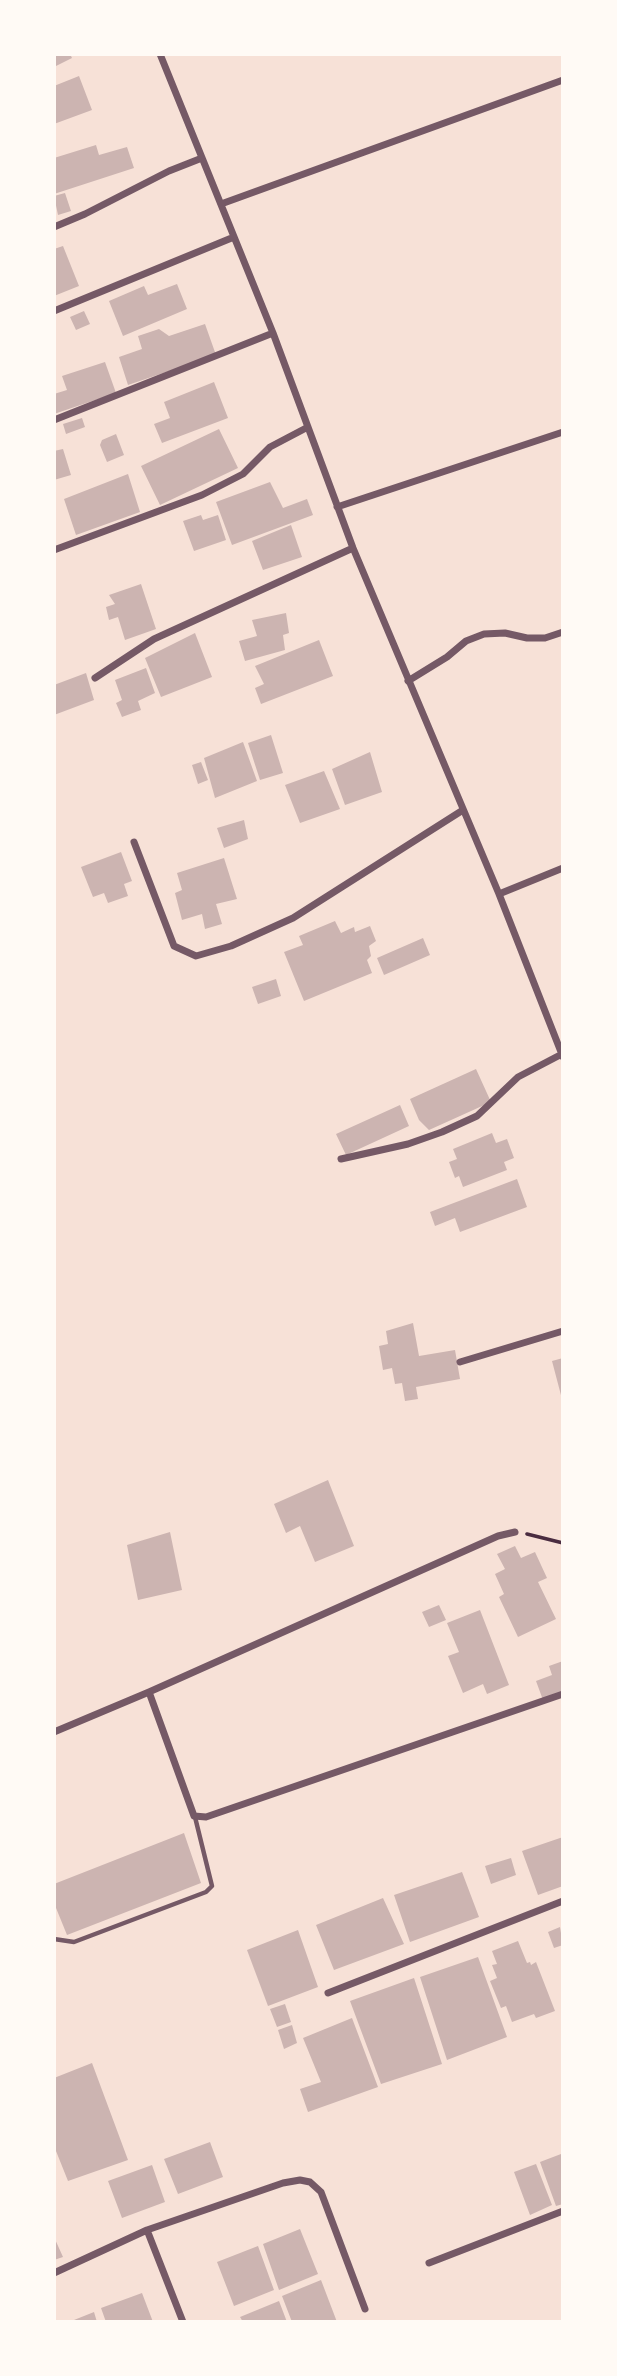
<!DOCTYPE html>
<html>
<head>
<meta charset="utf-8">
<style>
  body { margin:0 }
  #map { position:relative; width:617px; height:2376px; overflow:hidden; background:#f7e1d7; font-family:Rubik,sans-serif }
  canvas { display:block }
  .frame { position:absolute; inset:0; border:56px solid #fffaf5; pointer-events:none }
</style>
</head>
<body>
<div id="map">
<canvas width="617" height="2376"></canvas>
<div class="frame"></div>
</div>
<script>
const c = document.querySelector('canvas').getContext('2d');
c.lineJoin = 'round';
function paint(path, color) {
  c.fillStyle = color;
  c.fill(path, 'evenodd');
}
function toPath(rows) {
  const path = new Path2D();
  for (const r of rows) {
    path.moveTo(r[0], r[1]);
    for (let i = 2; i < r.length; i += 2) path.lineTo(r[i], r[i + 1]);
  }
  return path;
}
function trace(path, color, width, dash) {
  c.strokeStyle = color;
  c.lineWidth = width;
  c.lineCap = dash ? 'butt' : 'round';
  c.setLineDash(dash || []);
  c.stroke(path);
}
const building = toPath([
  [54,54,70,54,72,58,54,67],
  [79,76,92,110,54,124,54,86],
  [96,145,99,155,127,147,134,168,54,194,54,158],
  [65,193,71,211,58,215,54,196],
  [63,246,79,286,54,296,54,249],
  [177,284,187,309,123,336,109,301,144,286,148,295],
  [84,311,90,324,76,330,70,317],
  [205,324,216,355,128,385,119,357,142,349,138,336,159,329,169,336],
  [105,362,116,393,54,414,54,394,67,390,62,376],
  [214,382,228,418,162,443,154,424,170,418,164,402],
  [82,418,85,427,66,434,63,424],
  [219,429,238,468,160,505,141,466],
  [116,434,124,455,107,462,100,445,102,440],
  [63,449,71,475,54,480,54,451],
  [128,474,140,512,76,535,64,499],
  [270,482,283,508,307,499,313,515,232,545,216,502],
  [201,515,203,520,218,515,226,540,194,551,183,521],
  [291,525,302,557,263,570,252,541],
  [141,584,156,629,125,640,118,617,109,620,106,607,115,604,109,595],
  [286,613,289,633,283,635,285,650,245,661,239,641,257,636,252,620],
  [195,633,212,677,161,697,145,658],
  [319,640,333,676,261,704,255,688,264,684,255,666],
  [146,668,155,693,138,701,141,710,122,717,116,703,122,700,115,680],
  [86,673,94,700,54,715,54,685],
  [271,735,283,773,260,780,248,743],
  [243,742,257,781,215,798,204,758],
  [370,752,382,792,345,805,332,769],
  [201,762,208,780,198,784,192,765],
  [324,771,340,809,300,823,285,785],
  [244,820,248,839,224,848,217,828],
  [121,852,132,881,124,884,128,896,108,903,104,893,93,897,81,867],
  [224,858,237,899,216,904,222,924,205,929,202,914,182,920,175,893,182,890,177,873],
  [335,921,341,933,354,927,355,932,370,926,376,941,369,946,371,956,367,960,372,973,304,1001,284,952,303,945,299,936],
  [423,938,430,955,384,975,377,958],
  [276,979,281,996,258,1004,252,987],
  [476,1069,491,1102,429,1130,419,1120,410,1099],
  [400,1105,409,1126,346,1155,336,1134],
  [492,1133,496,1143,507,1139,514,1158,504,1162,507,1170,463,1187,459,1176,455,1178,449,1162,457,1159,453,1149],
  [517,1179,527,1207,460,1232,455,1218,435,1226,430,1212],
  [413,1323,419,1356,455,1350,460,1379,416,1387,418,1399,405,1401,402,1383,395,1384,392,1368,383,1370,379,1346,388,1344,386,1331],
  [563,1358,563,1399,562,1399,552,1361],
  [328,1480,354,1546,315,1562,300,1526,286,1533,274,1504],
  [170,1532,182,1590,138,1600,127,1545],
  [515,1546,521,1558,535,1552,547,1578,538,1582,556,1619,518,1637,499,1597,504,1594,495,1574,505,1569,497,1554],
  [439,1605,446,1620,429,1627,422,1612],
  [480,1610,509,1685,487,1694,483,1684,463,1693,448,1656,459,1652,447,1623],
  [563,1661,563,1692,543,1700,536,1681,552,1675,549,1666],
  [184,1833,201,1883,67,1935,54,1903,54,1884],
  [563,1837,563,1886,538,1895,522,1851],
  [511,1858,516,1875,491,1884,485,1866],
  [462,1872,479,1917,410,1942,394,1895],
  [383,1898,404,1944,334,1970,316,1925],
  [560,1927,563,1945,554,1948,548,1932],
  [298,1930,318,1987,268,2006,247,1950],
  [518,1941,527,1963,530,1962,531,1965,536,1962,555,2011,536,2018,534,2014,512,2022,506,2006,501,2008,490,1981,497,1978,492,1965,497,1964,492,1951],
  [478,1957,507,2037,447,2060,420,1977],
  [414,1978,442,2064,381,2084,350,2001],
  [285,2004,291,2022,277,2027,270,2009],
  [352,2018,378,2087,308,2112,300,2089,321,2082,303,2038],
  [292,2025,297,2043,284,2049,278,2030],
  [92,2063,128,2160,68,2181,54,2146,54,2078],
  [210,2142,223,2177,178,2194,164,2159],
  [561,2154,563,2204,556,2206,540,2162],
  [536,2164,552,2205,530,2215,514,2172],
  [152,2165,165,2202,122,2218,108,2181],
  [300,2229,318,2274,279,2290,263,2244],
  [54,2237,63,2257,54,2260],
  [258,2246,274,2290,234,2306,217,2262],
  [321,2280,337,2322,292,2322,282,2296],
  [142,2293,153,2322,106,2322,101,2308],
  [279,2301,287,2322,243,2322,240,2317],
  [94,2312,97,2322,69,2322]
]);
const path = toPath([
  [527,1534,563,1543]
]);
const service = toPath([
  [54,1939,74,1942,206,1892,212,1886,195,1817]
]);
const minor = toPath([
  [160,54,273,333,353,548,499,894,563,1057],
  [221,204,563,80],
  [54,227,85,214,169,171,202,158],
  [54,311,234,237],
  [54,420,273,333],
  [337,507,563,432],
  [54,550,202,495,243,474,270,447,308,427],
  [95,678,154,639,353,548],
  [408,681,447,657,466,641,484,634,505,633,527,638,545,638,563,632],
  [134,842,174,946,196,956,231,946,293,918,463,810],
  [499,894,563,868],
  [341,1159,408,1144,442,1132,477,1116,518,1077,562,1054],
  [460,1362,563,1331],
  [149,1692,194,1816,206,1817,563,1694],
  [54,1732,149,1692,498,1536,515,1532],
  [328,1993,563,1901],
  [147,2230,183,2322],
  [429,2263,563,2211],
  [54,2273,147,2230,283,2183,300,2180,310,2182,321,2192,365,2309]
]);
paint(building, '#ccb4b1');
trace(path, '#4a2c40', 3.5);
trace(service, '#755966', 4.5);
trace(minor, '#755966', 7);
</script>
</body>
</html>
